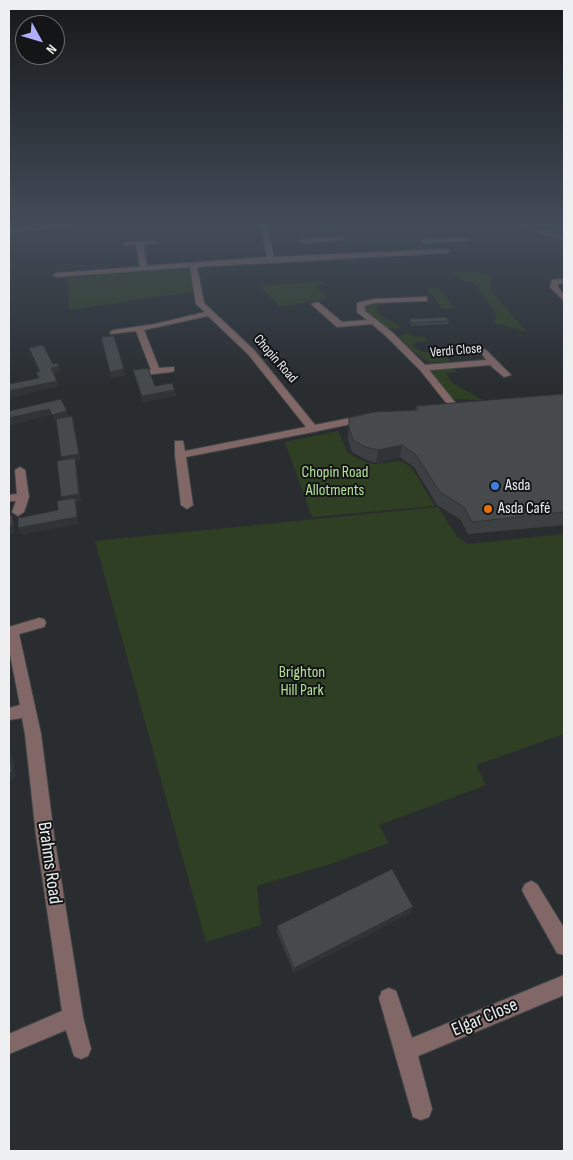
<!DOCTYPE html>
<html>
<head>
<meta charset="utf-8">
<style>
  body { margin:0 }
  #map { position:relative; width:573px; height:1160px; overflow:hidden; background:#292d30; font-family:"Sofia Sans Condensed",sans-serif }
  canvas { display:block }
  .frame { position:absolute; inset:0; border:10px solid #edeff1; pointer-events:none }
  .north { position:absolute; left:15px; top:15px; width:50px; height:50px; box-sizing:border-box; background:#131516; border:1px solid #6a6c6e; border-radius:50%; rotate:129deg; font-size:14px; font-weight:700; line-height:20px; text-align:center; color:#edeff1 }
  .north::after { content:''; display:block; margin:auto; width:18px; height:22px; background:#aeaefb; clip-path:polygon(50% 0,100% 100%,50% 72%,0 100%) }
</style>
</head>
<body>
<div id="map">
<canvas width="573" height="1160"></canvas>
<div class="frame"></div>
<div class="north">N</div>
</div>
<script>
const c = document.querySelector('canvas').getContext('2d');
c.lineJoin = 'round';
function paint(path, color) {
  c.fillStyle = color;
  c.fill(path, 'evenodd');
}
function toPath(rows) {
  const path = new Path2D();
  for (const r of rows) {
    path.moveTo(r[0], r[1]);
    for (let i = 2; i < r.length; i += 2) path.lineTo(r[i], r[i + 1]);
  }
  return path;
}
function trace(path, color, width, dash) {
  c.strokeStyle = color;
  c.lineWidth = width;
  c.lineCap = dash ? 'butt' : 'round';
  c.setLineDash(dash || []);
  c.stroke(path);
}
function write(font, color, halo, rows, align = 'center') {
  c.font = font + ' "Sofia Sans Condensed",sans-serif';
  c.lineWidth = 4;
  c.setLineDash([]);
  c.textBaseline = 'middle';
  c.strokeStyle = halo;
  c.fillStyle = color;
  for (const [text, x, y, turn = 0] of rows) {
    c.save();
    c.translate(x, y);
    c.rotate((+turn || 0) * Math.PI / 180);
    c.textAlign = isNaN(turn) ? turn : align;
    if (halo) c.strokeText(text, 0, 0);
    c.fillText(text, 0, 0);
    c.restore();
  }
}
const green = toPath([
  [186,266,199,291,69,310,68,278],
  [475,272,491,275,490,290,527,332,492,322,496,319,495,312,479,289,473,282,465,282,452,273],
  [322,282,324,284,317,286,320,291,327,294,324,297,330,298,280,307,259,285],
  [427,288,438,288,455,308,442,309],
  [378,303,380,306,376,308,379,314,403,328,388,329,368,315,364,307],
  [407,333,413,337,424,336,428,341,416,342,412,346,422,352,444,355,451,361,431,363,425,360,397,338],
  [426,367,454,367,457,372,446,373,452,383,483,400,453,399,431,378],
  [338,431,348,453,361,460,373,464,401,461,411,467,435,506,312,517,285,442],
  [438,507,457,537,468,544,564,534,564,734,476,765,486,785,379,825,389,843,327,865,257,886,261,925,206,942,95,541]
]);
const minor = toPath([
  [261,226,267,226,274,257,447,249,450,251,447,253,197,267,204,303,254,350,315,425,365,415,370,418,365,421,313,432,186,457,193,505,187,509,181,505,175,455,175,441,183,441,185,451,306,427,248,354,208,316,144,330,159,368,174,367,174,371,171,372,145,375,145,371,151,370,136,331,111,334,110,332,114,330,155,324,205,312,196,304,190,267,57,277,53,275,57,273,140,267,136,245,122,245,124,242,156,241,156,243,143,245,147,266,267,257,261,226],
  [342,237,344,240,303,243,300,241,303,239,342,237],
  [469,238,467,241,424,243,421,241,424,239,469,238],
  [564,279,564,283,558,284,558,287,564,295,564,301,550,287,552,280,564,279],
  [427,297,427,301,424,301,374,303,364,306,365,311,393,333,425,365,486,360,481,352,485,349,511,375,504,377,490,365,429,370,458,406,458,410,452,410,420,370,387,337,372,324,337,327,311,304,318,302,342,322,367,320,357,312,357,303,374,299,427,297],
  [20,467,25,470,29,497,24,512,18,516,12,512,16,501,9,501,9,495,17,494,15,470,20,467],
  [39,618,44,619,46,623,44,627,19,634,41,734,54,835,83,1017,91,1049,88,1056,81,1059,74,1056,66,1030,9,1054,9,1034,62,1011,36,835,25,734,22,718,9,720,9,708,20,705,9,649,9,627,39,618],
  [531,881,537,884,564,928,564,955,557,953,525,896,522,890,525,884,531,881],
  [564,975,564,995,418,1056,432,1109,429,1117,421,1120,413,1117,379,998,382,991,389,988,396,991,412,1038,564,975]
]);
const tertiary = toPath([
  [46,226,88,226,9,232,9,228,46,226],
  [516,226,527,226,564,236,564,240,516,226]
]);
const wall = toPath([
  [410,319,449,321,448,324,411,326,409,322],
  [29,348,53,364,59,366,60,372,53,374,58,387,38,378,36,372,39,371],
  [133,370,155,386,175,390,176,396,143,402,135,377],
  [564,395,564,525,468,534,461,520,437,505,414,467,400,457,376,463,364,459,352,452,348,440,349,418,415,410,416,406],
  [410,913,294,973,277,932,277,926]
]);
const shadedWall = toPath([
  [59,366,60,372,53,374,51,368],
  [124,369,125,376,111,378,110,372],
  [57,381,58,387,9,398,9,391],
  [175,390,176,396,143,402,142,396],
  [49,409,51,415,9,426,9,418],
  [67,411,69,418,54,421,52,415],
  [72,416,81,460,76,461,81,501,77,502,79,524,21,535,18,528,77,517,63,504,61,497,63,464,61,457],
  [402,445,400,457,376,463,378,450],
  [12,515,14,522,15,533,9,534,9,526],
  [9,751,13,757,16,778,9,780],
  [413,907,410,913,294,973,294,968]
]);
const building = toPath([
  [446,317,449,321,411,323,410,319,446,317],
  [114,336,124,369,110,372,101,337,114,336],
  [43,345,53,364,57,363,59,366,51,368,57,381,9,391,9,384,39,378,36,372,40,371,29,348,43,345],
  [148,368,155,386,172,383,175,390,142,396,133,370,148,368],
  [563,394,564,395,564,512,472,522,464,507,440,492,416,455,402,445,378,450,365,447,353,440,349,427,349,418,373,412,418,410,416,406,563,394],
  [61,399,67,411,52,415,49,409,9,418,9,411,61,399],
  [72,416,79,454,61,457,56,419,72,416],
  [75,458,79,494,61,497,57,461,75,458],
  [75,498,77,517,18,528,18,518,58,510,57,501,75,498],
  [12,515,12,526,9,526,9,516,12,515],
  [9,751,12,772,9,773,9,751],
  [392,869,413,907,294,968,277,926,392,869]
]);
const markers = [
  [495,486,5,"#3f7fe0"],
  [488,509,5,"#e8710a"]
];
const farStreetnames = [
  ["Verdi Close",456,351,-5],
  ["Chopin Road",275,359,49]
];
const parkNames = [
  ["Chopin Road",335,473],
  ["Allotments",335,491],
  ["Brighton",302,673],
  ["Hill Park",302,691]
];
const poiNames = [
  ["Asda",505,486],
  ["Asda Café",498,509]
];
const nearStreetnames = [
  ["Brahms Road",49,863,82],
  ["Elgar Close",485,1018,-23]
];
paint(green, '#2f3f23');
trace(minor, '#44484b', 2);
trace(tertiary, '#44484b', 2);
paint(minor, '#816765');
paint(tertiary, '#816765');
paint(wall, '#3c4042');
paint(shadedWall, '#313436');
paint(building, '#464a4d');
trace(building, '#313436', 1);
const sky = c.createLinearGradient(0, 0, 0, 389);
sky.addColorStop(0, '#17191a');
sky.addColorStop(0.58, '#434c59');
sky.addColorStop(1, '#434c5900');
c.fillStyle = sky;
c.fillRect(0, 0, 573, 389);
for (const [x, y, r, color] of markers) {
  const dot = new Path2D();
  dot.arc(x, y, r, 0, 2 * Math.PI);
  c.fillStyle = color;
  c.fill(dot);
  trace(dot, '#131516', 2);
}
write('14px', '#edeff1', '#131516', farStreetnames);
write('16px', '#b6e198', '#131516', parkNames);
write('16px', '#edeff1', '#131516', poiNames, 'left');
write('19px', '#edeff1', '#131516', nearStreetnames);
</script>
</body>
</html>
